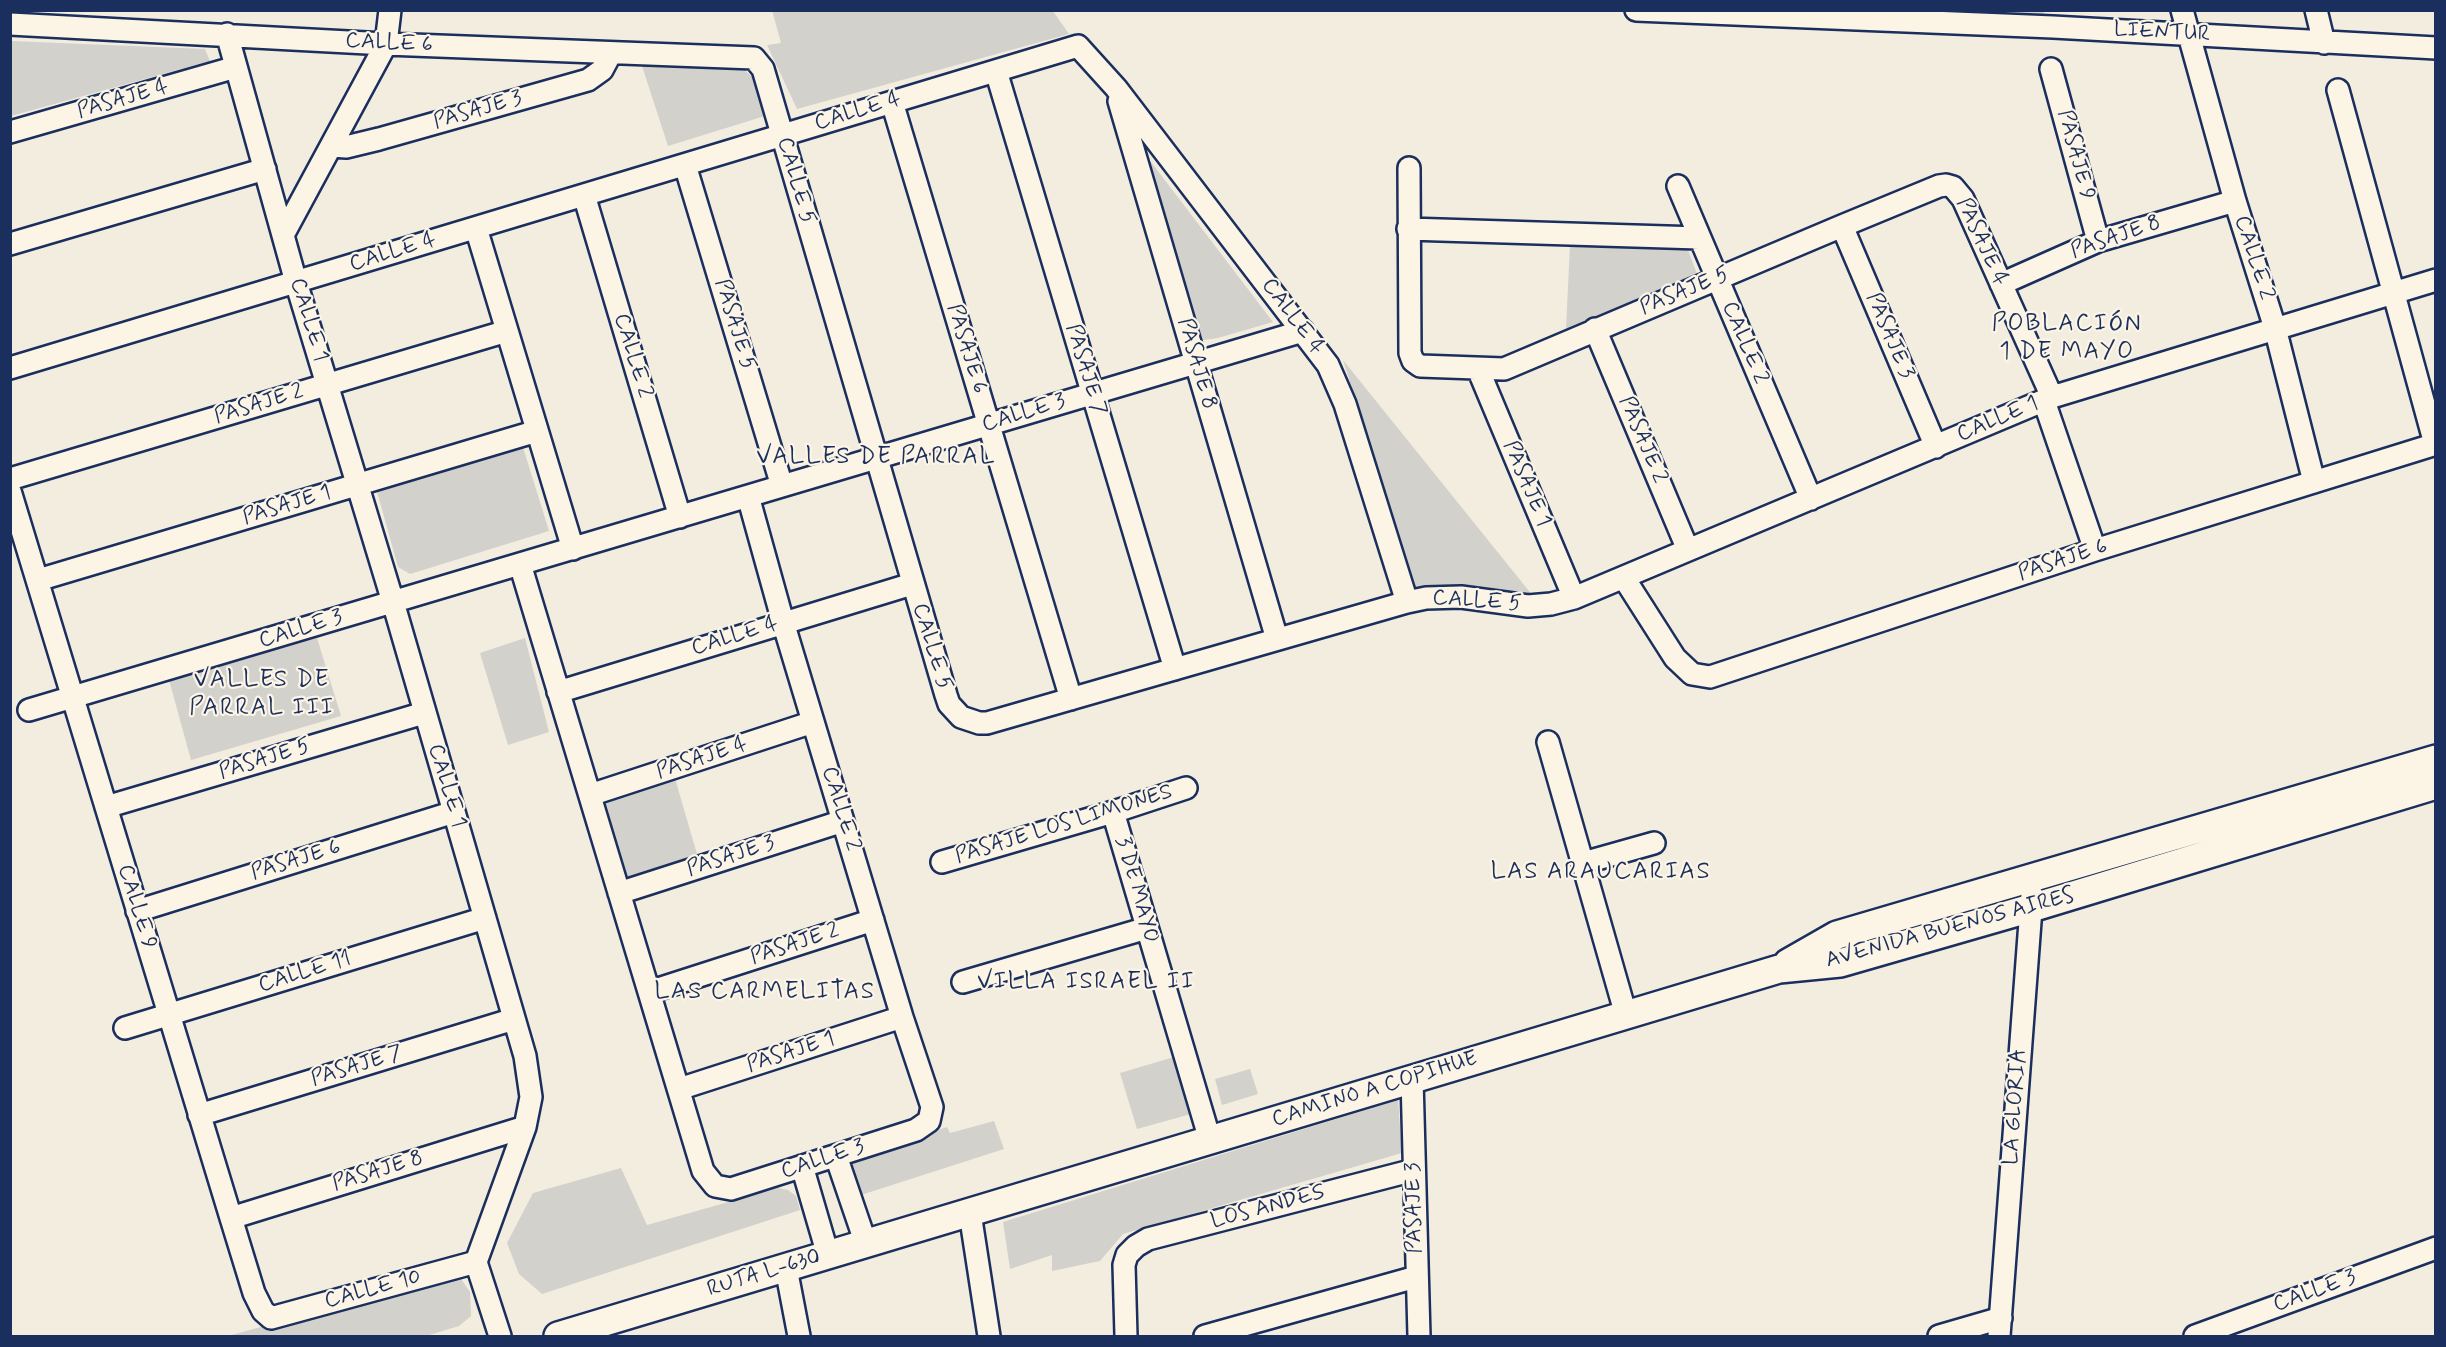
<!DOCTYPE html>
<html>
<head>
<meta charset="utf-8">
<style>
  body { margin:0 }
  #map { position:relative; width:2446px; height:1347px; overflow:hidden; background:#f3ede0; font-family:Mynerve,sans-serif }
  canvas { display:block }
  .frame { position:absolute; inset:0; border:12px solid #1b2f5e; pointer-events:none }
</style>
</head>
<body>
<div id="map">
<canvas width="2446" height="1347"></canvas>
<div class="frame"></div>
</div>
<script>
const c = document.querySelector('canvas').getContext('2d');
c.lineJoin = 'round';
function paint(path, color) {
  c.fillStyle = color;
  c.fill(path, 'evenodd');
}
function toPath(rows) {
  const path = new Path2D();
  for (const r of rows) {
    path.moveTo(r[0], r[1]);
    for (let i = 2; i < r.length; i += 2) path.lineTo(r[i], r[i + 1]);
  }
  return path;
}
function trace(path, color, width, dash) {
  c.strokeStyle = color;
  c.lineWidth = width;
  c.lineCap = dash ? 'butt' : 'round';
  c.setLineDash(dash || []);
  c.stroke(path);
}
function write(font, color, halo, rows, align = 'center') {
  c.font = font + ' Mynerve,sans-serif';
  c.lineWidth = 4.5;
  c.setLineDash([]);
  c.textBaseline = 'middle';
  c.strokeStyle = halo;
  c.fillStyle = color;
  for (const [text, x, y, turn = 0] of rows) {
    c.save();
    c.translate(x, y);
    c.rotate((+turn || 0) * Math.PI / 180);
    c.textAlign = isNaN(turn) ? turn : align;
    if (halo) c.strokeText(text, 0, 0);
    c.fillText(text, 0, 0);
    c.restore();
  }
}
const green = toPath([
  [772,10,1053,11,1069,34,797,109,767,45,781,43],
  [2043,10,2046,21,1787,11],
  [11,41,205,49,210,61,11,116],
  [641,63,744,70,755,79,765,116,668,146],
  [1148,158,1273,322,1218,338,1203,340],
  [1570,245,1688,250,1697,274,1566,329],
  [1343,360,1533,596,1444,586,1416,589],
  [522,444,549,531,410,574,398,567,376,488],
  [317,638,341,716,191,760,169,680],
  [525,638,549,732,508,745,480,653],
  [674,775,699,861,624,885,596,799],
  [1174,1057,1191,1114,1137,1129,1120,1073],
  [1250,1069,1258,1094,1222,1105,1215,1079],
  [1398,1100,1402,1153,1123,1234,1100,1261,1052,1271,1052,1255,1010,1269,1003,1222],
  [994,1121,1004,1149,861,1195,851,1165,858,1157,947,1127,950,1133],
  [621,1168,647,1225,778,1188,788,1190,796,1196,800,1210,542,1294,519,1274,507,1243,533,1193],
  [457,1273,470,1292,471,1316,459,1326,426,1336,228,1336]
]);
const minor = toPath([
  [1636,10,2053,27,2436,48],
  [2182,10,2235,201,2275,328,2314,482],
  [2316,10,2324,43],
  [10,24,386,44,754,58,763,69,946,695,949,704,961,717,979,723,987,723,1407,602,1426,598,1461,597,1528,606,1551,604,1574,598,2052,397,2436,280],
  [227,34,296,282,393,602,525,1056,531,1097,525,1127,476,1262,500,1336],
  [2051,69,2098,241],
  [996,71,1175,669],
  [2338,90,2435,444],
  [1119,101,1277,639],
  [892,102,1071,699],
  [10,132,236,67],
  [332,146,346,147,379,139,588,80,602,70,611,53],
  [685,165,782,486],
  [1409,168,1410,353,1413,361,1420,366,1504,369,1842,226,1939,186,1946,185,1953,187,1963,199,2052,397],
  [1678,186,1811,499],
  [584,195,680,517],
  [1842,226,1936,447],
  [476,228,573,549],
  [1408,229,1699,238],
  [283,235,386,44,390,10],
  [10,244,265,169],
  [2001,284,2098,241,2235,201],
  [1595,329,1688,550],
  [10,368,1078,46,1116,88,1328,365,1345,404,1407,602],
  [1478,369,1574,598],
  [2044,401,2095,550],
  [10,479,507,331],
  [10,491,231,1218,254,1293,263,1311,271,1318,476,1262],
  [520,564,703,1171,715,1186,731,1189,916,1130,929,1121,932,1107,902,1017,783,622,748,496],
  [1624,578,1675,658,1692,674,1710,677,2095,550,2436,444],
  [38,580,537,431],
  [558,692,912,584],
  [29,710,1303,331],
  [1548,742,1626,1015],
  [590,795,813,722],
  [106,807,424,713],
  [1113,812,1210,1140],
  [942,862,1113,812,1186,788],
  [1583,863,1654,843],
  [619,893,843,821],
  [137,911,454,812],
  [963,982,1147,928],
  [649,992,873,920],
  [125,1028,485,918],
  [1412,1079,1419,1336],
  [679,1089,902,1017],
  [199,1115,514,1019],
  [836,1156,866,1244],
  [802,1166,828,1255],
  [970,1213,989,1336],
  [231,1218,525,1127],
  [786,1268,799,1336],
  [1126,1336,1124,1265,1127,1255,1136,1246,1148,1239,1414,1170],
  [1205,1336,1416,1277],
  [1939,1336,2001,1318],
  [1999,1336,2032,895],
  [2195,1336,2436,1248]
]);
const tertiary = toPath([
  [1788,963,1837,935,2436,759],
  [558,1336,1779,969,1840,963,2031,908,2436,785]
]);
const streetNames = [
  ["LIENTUR",2162,33,3],
  ["CALLE 6",389,44,3],
  ["PASAJE 4",123,100,-16],
  ["PASAJE 3",478,111,-16],
  ["CALLE 4",858,112,-17],
  ["PASAJE 9",2075,155,75],
  ["CALLE 5",795,181,74],
  ["PASAJE 8",2116,238,-19],
  ["PASAJE 4",1981,242,65],
  ["CALLE 4",393,253,-17],
  ["CALLE 2",2253,258,72],
  ["PASAJE 5",1685,292,-22],
  ["CALLE 4",1292,317,53],
  ["CALLE 1",308,320,73],
  ["PASAJE 5",734,325,73],
  ["PASAJE 3",1889,336,67],
  ["CALLE 2",1744,343,67],
  ["PASAJE 6",966,349,73],
  ["CALLE 2",632,356,73],
  ["PASAJE 8",1196,364,74],
  ["PASAJE 7",1085,370,73],
  ["PASAJE 2",259,405,-17],
  ["CALLE 3",1024,414,-17],
  ["CALLE 1",1998,420,-23],
  ["PASAJE 2",1642,440,67],
  ["PASAJE 1",1526,484,67],
  ["PASAJE 1",287,506,-17],
  ["PASAJE 6",2063,561,-18],
  ["CALLE 5",1477,602,4],
  ["CALLE 3",301,630,-17],
  ["CALLE 4",735,637,-17],
  ["CALLE 5",931,647,73],
  ["PASAJE 4",702,759,-18],
  ["PASAJE 5",265,760,-17],
  ["CALLE 1",446,786,73],
  ["CALLE 2",840,809,73],
  ["PASAJE LOS LIMONES",1064,825,-17],
  ["PASAJE 3",731,857,-18],
  ["PASAJE 6",296,861,-17],
  ["3 DE MAYO",1136,890,74],
  ["CALLE 9",136,907,73],
  ["AVENIDA BUENOS AIRES",1950,929,-15],
  ["PASAJE 2",795,945,-18],
  ["CALLE 11",305,973,-17],
  ["PASAJE 1",791,1053,-18],
  ["PASAJE 7",357,1067,-17],
  ["CAMINO A COPIHUE",1375,1090,-17],
  ["LA GLORIA",2016,1107,-86],
  ["CALLE 3",823,1160,-18],
  ["PASAJE 8",378,1172,-17],
  ["LOS ANDES",1268,1208,-15],
  ["PASAJE 3",1415,1208,-91],
  ["RUTA L-630",764,1274,-17],
  ["CALLE 10",373,1290,-15],
  ["CALLE 3",2315,1292,-20]
];
const neighbourhoodNames = [
  ["POBLACIÓN",2067,325],
  ["1 DE MAYO",2067,353],
  ["VALLES DE PARRAL",876,458],
  ["VALLES DE",262,681],
  ["PARRAL III",262,709],
  ["LAS ARAUCARIAS",1601,873],
  ["VILLA ISRAEL II",1086,983],
  ["LAS CARMELITAS",765,993]
];
paint(green, '#d3d1cc');
trace(minor, '#1b2f5e', 26);
trace(tertiary, '#1b2f5e', 32);
trace(minor, '#fcf5e5', 21);
trace(tertiary, '#fcf5e5', 27);
write('22px', '#1b2f5e', '#fcf5e5', streetNames);
c.letterSpacing = '1.5px';
write('24px', '#1b2f5e', '#fcf5e5', neighbourhoodNames);
c.letterSpacing = '0px';
</script>
</body>
</html>
